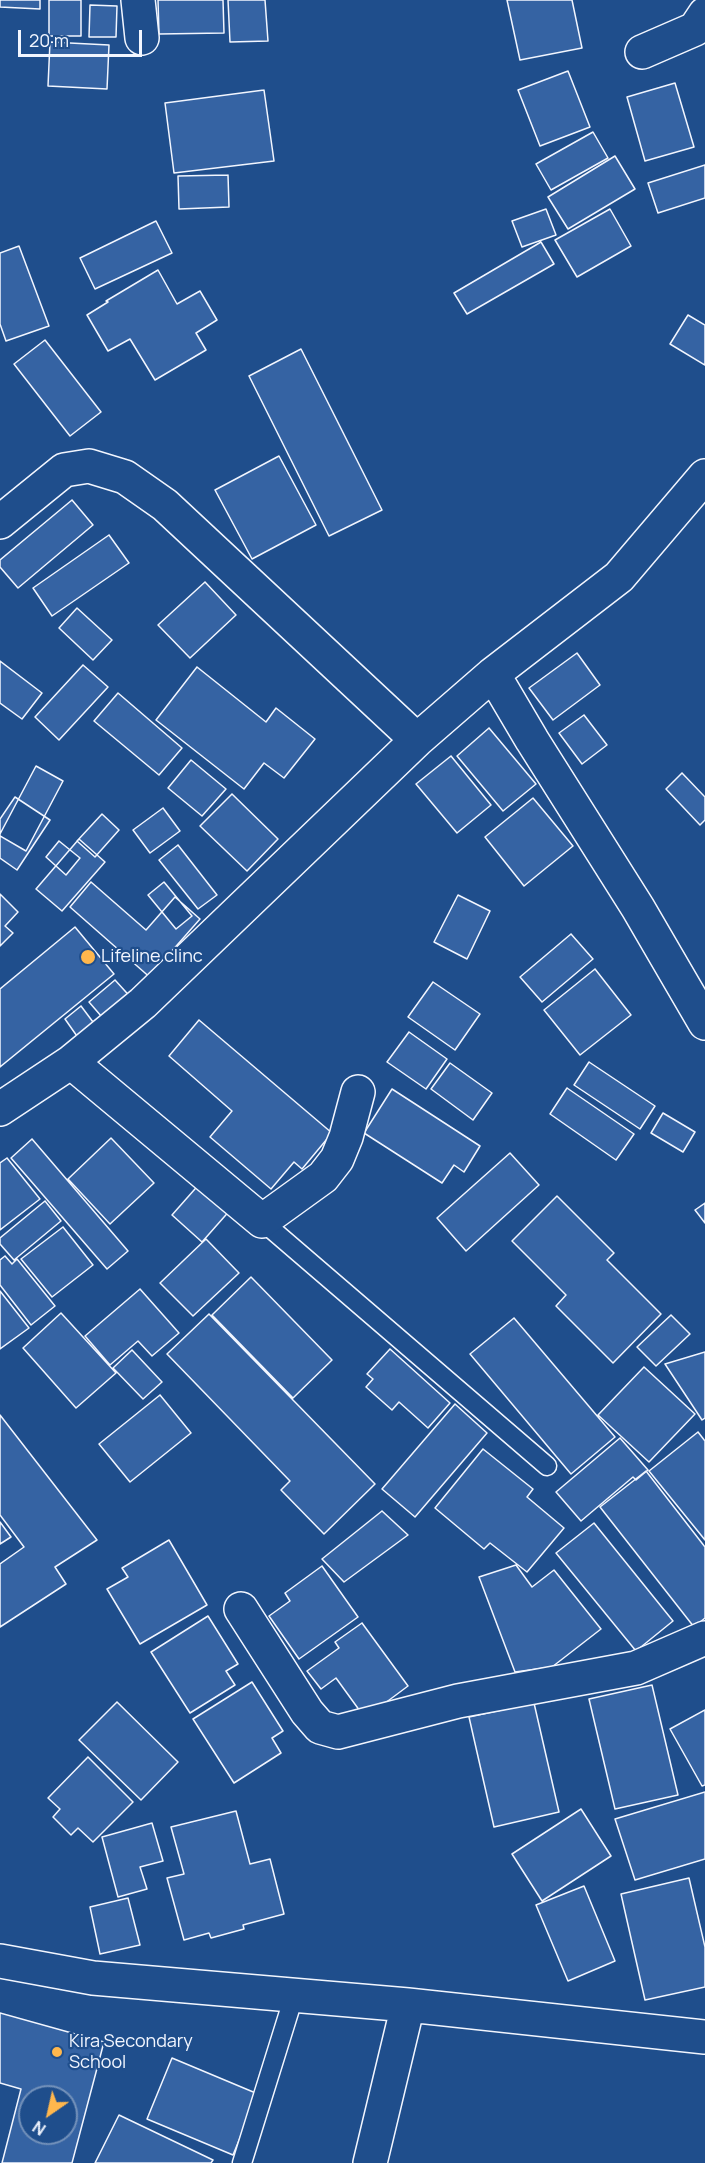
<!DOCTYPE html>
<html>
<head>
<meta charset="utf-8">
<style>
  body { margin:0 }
  #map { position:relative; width:705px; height:2163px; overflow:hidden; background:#1f4e8c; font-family:Manrope,sans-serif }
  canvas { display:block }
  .north { position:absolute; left:18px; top:2085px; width:60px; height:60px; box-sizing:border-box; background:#1f4e8c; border:2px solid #7391ba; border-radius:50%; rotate:214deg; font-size:16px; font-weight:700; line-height:24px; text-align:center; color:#f2f6ff }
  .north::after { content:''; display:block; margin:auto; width:21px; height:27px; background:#ffb74d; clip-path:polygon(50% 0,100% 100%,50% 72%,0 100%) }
  .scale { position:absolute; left:18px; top:30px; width:124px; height:27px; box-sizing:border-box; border:3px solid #f2f6ff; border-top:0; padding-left:8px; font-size:18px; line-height:21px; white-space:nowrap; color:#f2f6ff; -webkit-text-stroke:4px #1f4e8c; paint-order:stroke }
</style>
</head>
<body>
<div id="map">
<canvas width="705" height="2163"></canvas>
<div class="north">N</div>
<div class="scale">20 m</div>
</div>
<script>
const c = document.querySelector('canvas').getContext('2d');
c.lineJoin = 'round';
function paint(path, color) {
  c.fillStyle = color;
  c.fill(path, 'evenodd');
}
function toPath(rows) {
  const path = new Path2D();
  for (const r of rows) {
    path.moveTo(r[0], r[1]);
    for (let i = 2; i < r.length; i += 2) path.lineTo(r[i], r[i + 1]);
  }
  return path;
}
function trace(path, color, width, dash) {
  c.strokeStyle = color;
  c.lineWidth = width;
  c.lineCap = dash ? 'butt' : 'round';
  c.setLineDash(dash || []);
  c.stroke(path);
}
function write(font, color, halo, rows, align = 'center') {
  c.font = font + ' Manrope,sans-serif';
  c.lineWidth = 4.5;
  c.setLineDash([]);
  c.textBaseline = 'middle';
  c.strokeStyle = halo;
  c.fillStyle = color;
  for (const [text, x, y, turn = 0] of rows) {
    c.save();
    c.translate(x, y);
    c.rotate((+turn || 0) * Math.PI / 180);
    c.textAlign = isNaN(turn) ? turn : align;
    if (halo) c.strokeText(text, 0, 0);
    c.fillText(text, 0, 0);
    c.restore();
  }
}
const building = toPath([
  [0,0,40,0,40,9,0,7,0,0],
  [49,0,81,0,81,36,49,36,49,0],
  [158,0,223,0,224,33,159,34,158,0],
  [228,0,265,0,268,41,230,42,228,0],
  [507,0,572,0,582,48,520,60,507,0],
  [90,5,117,6,116,37,89,37,90,5],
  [50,42,109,45,107,89,48,86,50,42],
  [568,71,590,127,540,146,518,90,568,71],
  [675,83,694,147,645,161,627,97,675,83],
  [264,90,274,161,174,173,165,103,264,90],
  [593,132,608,158,551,190,536,164,593,132],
  [615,156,635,189,568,229,548,197,615,156],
  [705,165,705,198,658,213,648,183,705,165],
  [228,175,229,207,179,209,178,176,228,175],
  [546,209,556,235,522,247,512,221,546,209],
  [610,209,631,246,577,277,555,240,610,209],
  [156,221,172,253,95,289,80,258,156,221],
  [541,242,554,264,467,314,454,293,541,242],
  [19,246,49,326,6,341,0,324,0,253,19,246],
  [158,270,177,304,200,291,217,320,196,333,206,350,155,380,130,339,108,351,87,315,108,302,106,301,158,270],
  [688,315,705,325,705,365,670,344,688,315],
  [45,340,101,412,70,436,14,364,45,340],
  [301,349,382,510,329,536,249,376,301,349],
  [279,456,316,525,252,559,215,490,279,456],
  [72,500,93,525,18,588,0,567,0,560,72,500],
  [109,535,129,563,52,616,33,588,109,535],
  [205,582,236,615,190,658,158,625,205,582],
  [77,608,112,640,93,660,59,628,77,608],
  [577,653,600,685,553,720,529,688,577,653],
  [0,661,42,693,22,719,0,703,0,661],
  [83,665,108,687,59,740,35,717,83,665],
  [197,667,266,722,276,708,315,739,284,778,264,763,244,789,156,720,197,667],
  [118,693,182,748,159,775,94,721,118,693],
  [584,715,607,745,582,764,559,733,584,715],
  [489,728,536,784,503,811,457,756,489,728],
  [451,756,491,805,457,833,416,784,451,756],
  [191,760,226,789,202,816,168,788,191,760],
  [36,766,63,781,26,851,0,836,0,834,36,766],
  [682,773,705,797,705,820,700,825,666,789,682,773],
  [232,794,278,839,247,871,200,826,232,794],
  [15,797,50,820,17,870,0,858,0,819,15,797],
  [533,798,573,846,524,886,485,837,533,798],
  [163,808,180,831,150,853,133,830,163,808],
  [102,814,119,830,95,857,77,841,102,814],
  [79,839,105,862,62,911,36,889,79,839],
  [59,841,80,858,66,875,46,857,59,841],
  [178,845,217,895,198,909,159,860,178,845],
  [91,882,146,930,175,897,200,919,171,952,176,956,153,980,70,907,91,882],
  [164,882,192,916,176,929,148,895,164,882],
  [0,894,18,912,5,926,13,933,0,946,0,894],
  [458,895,490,911,467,959,434,942,458,895],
  [75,927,114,974,0,1067,0,989,75,927],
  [571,934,593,959,542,1002,520,977,571,934],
  [595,969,631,1015,580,1055,544,1010,595,969],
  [115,980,135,1002,108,1024,89,1002,115,980],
  [433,982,480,1014,455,1050,408,1017,433,982],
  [81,1006,96,1026,79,1039,65,1019,81,1006],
  [199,1020,332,1133,302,1169,294,1162,271,1189,210,1137,232,1111,169,1056,199,1020],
  [409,1032,447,1059,426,1089,387,1062,409,1032],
  [589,1062,655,1106,640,1129,574,1085,589,1062],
  [450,1063,492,1093,473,1120,431,1089,450,1063],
  [567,1088,634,1134,616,1160,550,1114,567,1088],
  [392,1089,480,1146,464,1172,454,1165,442,1183,364,1133,392,1089],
  [663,1113,695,1132,683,1152,651,1133,663,1113],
  [111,1138,154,1183,110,1224,68,1179,111,1138],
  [32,1139,128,1251,107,1269,11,1158,32,1139],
  [510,1153,539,1185,466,1251,437,1218,510,1153],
  [7,1158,40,1199,0,1230,0,1163,7,1158],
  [202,1181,232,1208,202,1242,172,1215,202,1181],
  [557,1196,614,1253,607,1260,661,1314,613,1363,556,1306,566,1295,512,1241,557,1196],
  [45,1201,61,1221,14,1260,0,1244,0,1238,45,1201],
  [705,1203,705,1223,695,1210,705,1203],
  [63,1227,93,1265,52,1297,21,1259,63,1227],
  [206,1239,239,1273,193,1316,160,1283,206,1239],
  [5,1256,12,1264,17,1259,55,1306,31,1325,0,1285,0,1260,5,1256],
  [251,1277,332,1360,293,1398,212,1315,251,1277],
  [140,1289,179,1333,152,1356,138,1341,110,1365,85,1336,140,1289],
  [0,1291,29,1328,0,1349,0,1291],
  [61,1313,116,1373,76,1408,23,1348,61,1313],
  [209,1314,375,1484,324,1534,281,1490,290,1481,167,1354,209,1314],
  [671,1315,690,1334,656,1366,637,1347,671,1315],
  [514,1318,615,1437,571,1474,470,1354,514,1318],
  [390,1349,450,1403,428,1428,399,1402,392,1410,366,1387,373,1379,367,1374,390,1349],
  [132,1350,162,1382,143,1399,113,1368,132,1350],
  [705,1352,705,1418,702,1420,665,1364,705,1352],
  [644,1367,695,1414,649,1462,598,1415,644,1367],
  [160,1395,191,1433,130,1482,99,1444,160,1395],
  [455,1404,487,1433,415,1517,382,1489,455,1404],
  [0,1415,97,1540,55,1567,66,1584,0,1627,0,1564,24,1547,0,1515,0,1415],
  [698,1432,705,1441,705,1540,649,1471,698,1432],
  [620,1438,648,1470,636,1480,633,1477,581,1521,556,1492,620,1438],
  [483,1449,533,1489,527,1497,564,1528,527,1572,490,1543,484,1549,435,1508,483,1449],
  [646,1471,705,1547,705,1618,694,1627,600,1507,646,1471],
  [382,1511,408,1535,344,1582,322,1559,382,1511],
  [0,1522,11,1537,0,1544,0,1522],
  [594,1523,673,1621,636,1651,556,1553,594,1523],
  [169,1540,207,1605,140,1644,107,1589,128,1577,122,1568,169,1540],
  [516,1565,532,1587,554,1570,601,1629,552,1667,515,1672,479,1577,516,1565],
  [322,1566,358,1617,299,1659,269,1616,290,1601,285,1593,322,1566],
  [208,1616,238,1664,226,1671,235,1685,190,1713,151,1652,208,1616],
  [362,1623,408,1686,365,1718,336,1678,321,1689,307,1671,339,1648,335,1642,362,1623],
  [252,1682,283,1731,272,1738,281,1753,234,1783,193,1719,252,1682],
  [652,1685,678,1795,615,1809,589,1699,652,1685],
  [117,1702,178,1762,141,1800,79,1740,117,1702],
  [534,1703,559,1812,494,1827,469,1717,534,1703],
  [705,1710,705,1785,702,1786,670,1729,705,1710],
  [88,1757,133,1802,93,1842,78,1828,71,1835,53,1817,60,1809,48,1798,88,1757],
  [705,1792,705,1859,635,1880,615,1819,705,1792],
  [581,1809,611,1856,542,1901,512,1854,581,1809],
  [236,1811,250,1864,270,1859,284,1914,243,1925,244,1929,211,1938,209,1933,184,1940,167,1878,184,1874,171,1827,236,1811],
  [152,1823,163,1861,140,1867,147,1889,118,1897,102,1837,152,1823],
  [689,1878,705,1947,705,1987,645,2000,621,1894,689,1878],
  [584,1886,615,1961,568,1981,536,1905,584,1886],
  [128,1898,140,1945,100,1954,90,1907,128,1898],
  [0,2013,104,2042,72,2163,2,2163,21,2089,0,2083,0,2013],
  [30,2097,66,2097,66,2133,30,2133,30,2097],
  [172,2058,258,2094,233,2155,147,2119,172,2058],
  [119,2115,213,2160,211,2163,95,2163,119,2115]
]);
const service = toPath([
  [262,1221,547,1466],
  [242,2163,294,1996]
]);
const minor = toPath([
  [138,0,142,38],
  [642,52,695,29,705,14],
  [0,522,64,470,89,466,125,477,165,505,417,740],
  [493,674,532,740,638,908,705,1023],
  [71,1062,262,1221,323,1177,337,1159,346,1137,358,1092],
  [0,1109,71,1062,143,1003,417,740,493,674,619,577,705,476],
  [241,1609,307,1712,320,1727,338,1732,458,1701,636,1668,705,1638],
  [0,1961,93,1978,408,2005,705,2037],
  [370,2163,408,2005]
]);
const markers = [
  [88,957,8,"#ffb74d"],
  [57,2052,6,"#ffb74d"]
];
const poiNames = [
  ["Lifeline clinc",101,957],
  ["Kira Secondary",69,2042],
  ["School",69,2063]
];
paint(building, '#3563a3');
trace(building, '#f2f6ff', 1.5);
trace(service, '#f2f6ff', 21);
trace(minor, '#f2f6ff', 36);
trace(service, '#1f4e8c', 18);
trace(minor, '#1f4e8c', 33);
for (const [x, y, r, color] of markers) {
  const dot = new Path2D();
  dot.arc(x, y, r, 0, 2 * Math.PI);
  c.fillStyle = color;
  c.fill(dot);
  trace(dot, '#1f4e8c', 2);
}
write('18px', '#f2f6ff', '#1f4e8c', poiNames, 'left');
</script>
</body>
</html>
